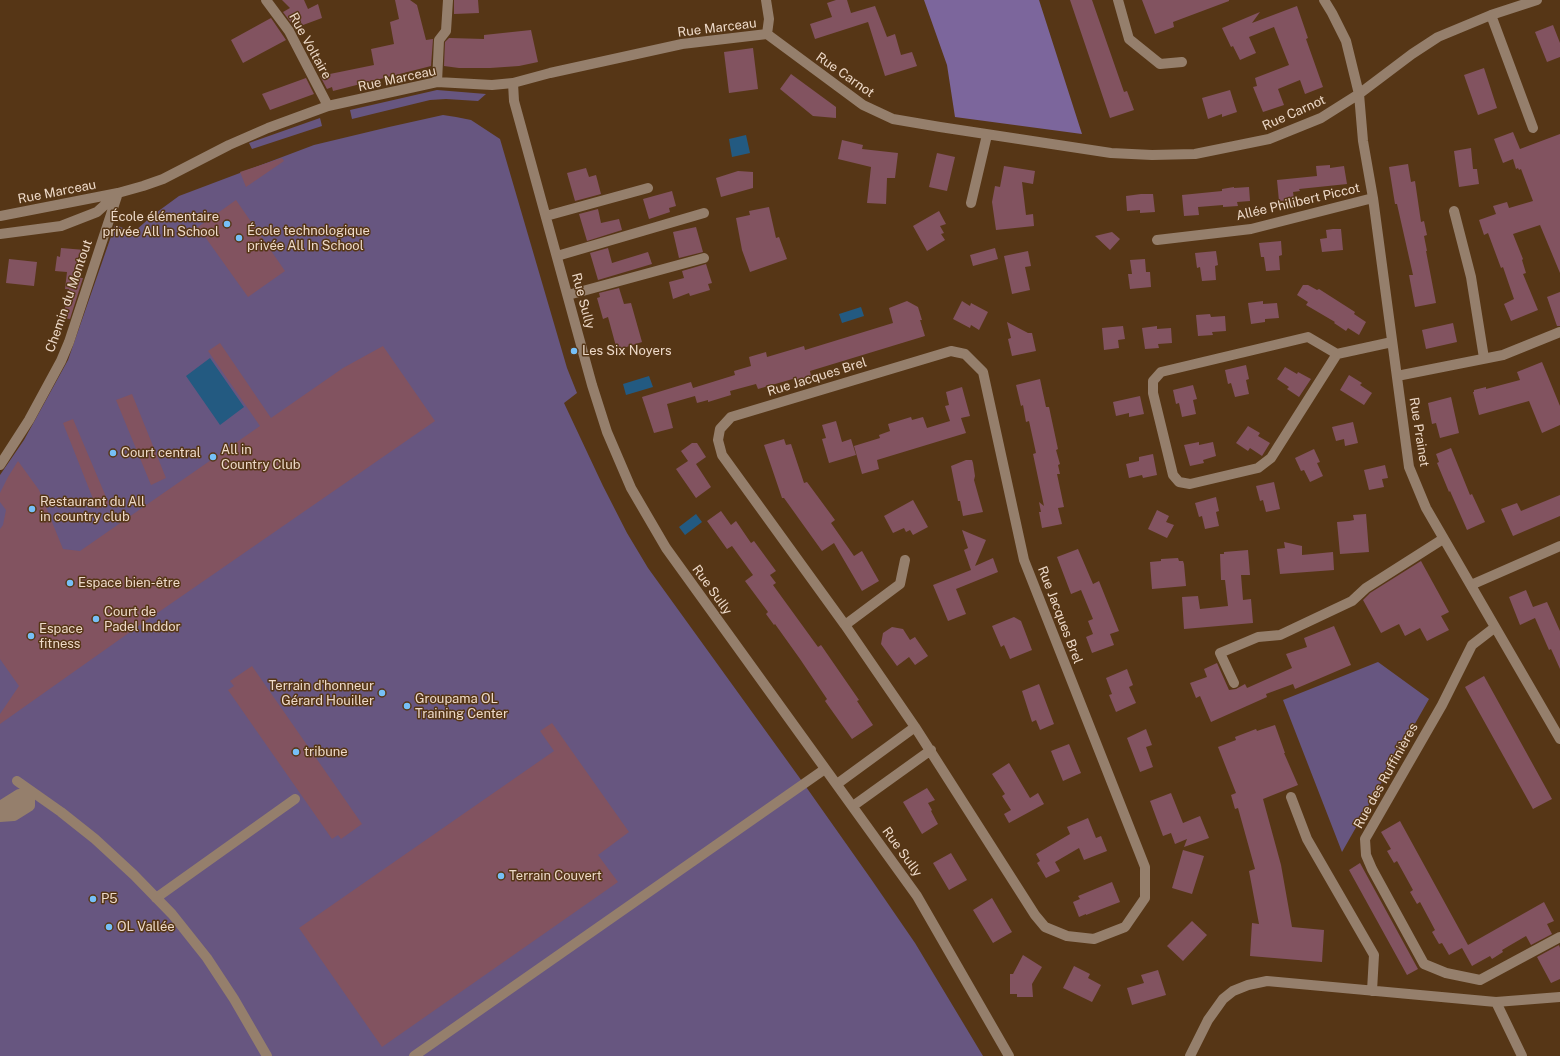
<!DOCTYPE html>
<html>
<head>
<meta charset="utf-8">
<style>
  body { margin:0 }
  canvas { display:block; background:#563616 }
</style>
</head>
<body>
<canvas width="1560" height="1056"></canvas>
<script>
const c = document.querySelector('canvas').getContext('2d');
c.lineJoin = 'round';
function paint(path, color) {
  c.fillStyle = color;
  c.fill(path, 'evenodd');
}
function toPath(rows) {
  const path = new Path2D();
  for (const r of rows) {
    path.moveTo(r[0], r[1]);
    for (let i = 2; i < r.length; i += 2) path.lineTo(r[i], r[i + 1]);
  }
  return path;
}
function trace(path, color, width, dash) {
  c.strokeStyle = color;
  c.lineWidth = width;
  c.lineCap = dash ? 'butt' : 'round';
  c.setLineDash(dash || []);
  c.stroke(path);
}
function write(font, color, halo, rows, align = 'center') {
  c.font = font + ' "Public Sans",sans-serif';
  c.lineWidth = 3;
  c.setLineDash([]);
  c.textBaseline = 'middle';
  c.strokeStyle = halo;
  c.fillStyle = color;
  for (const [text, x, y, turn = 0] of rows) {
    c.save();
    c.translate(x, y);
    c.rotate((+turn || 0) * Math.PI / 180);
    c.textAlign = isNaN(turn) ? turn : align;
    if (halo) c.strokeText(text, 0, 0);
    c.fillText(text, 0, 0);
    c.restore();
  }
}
const green = toPath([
  [437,90,486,94,478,101,446,99,430,100,352,119,350,110],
  [443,115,456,117,471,120,500,139,567,368,577,393,564,403,603,486,627,533,648,568,804,784,871,879,915,943,983,1056,0,1056,0,475,24,440,68,360,115,225,134,232,153,215,179,196,314,145,389,127],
  [320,118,322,126,252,149,249,143],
  [1378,662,1429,699,1342,852,1283,700]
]);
const forest = toPath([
  [924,0,1039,0,1082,134,955,117,947,65]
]);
const water = toPath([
  [746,135,750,153,732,157,729,139],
  [861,307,864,316,842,323,839,314],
  [210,358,244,407,220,425,186,376],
  [649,376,653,387,626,395,623,384],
  [696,514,702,522,685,535,679,527]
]);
const building = toPath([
  [282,0,304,0,308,9,318,4,322,18,295,28,283,12,290,8],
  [395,0,410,0,417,5,426,40,433,39,431,66,333,91,332,87,327,89,320,76,374,65,371,49,394,44,390,22,399,19],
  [454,0,478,0,479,13,454,14],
  [836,0,847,0,851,13,875,6,887,37,895,34,901,55,912,52,917,66,885,76,868,22,815,39,810,24,832,17,827,3],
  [1070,0,1092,0,1124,92,1127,91,1134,110,1110,118],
  [1142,0,1229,0,1229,1,1173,22,1174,27,1155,34],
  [1297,6,1308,38,1306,39,1323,87,1305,94,1300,80,1278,89,1284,105,1263,112,1253,87,1257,86,1255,78,1289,65,1274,27,1249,37,1256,53,1240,60,1233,46,1231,47,1222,28,1260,12,1252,23],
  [271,18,286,40,243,63,231,40],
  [1553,25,1560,43,1560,57,1547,62,1535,32],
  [531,30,538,62,519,66,490,68,459,68,444,66,445,42,449,38,484,39,484,35],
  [753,48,758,89,729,93,724,52],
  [1484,68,1497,108,1478,115,1464,75],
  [791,74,836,107,836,118,813,116,780,89],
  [306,78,314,94,270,110,262,94],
  [1230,90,1237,112,1222,117,1222,114,1208,119,1202,98],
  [1513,132,1520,149,1560,134,1560,273,1540,225,1513,234,1523,259,1522,260,1526,273,1523,274,1538,310,1511,321,1504,304,1514,299,1503,267,1501,268,1488,233,1484,235,1479,220,1496,214,1493,206,1507,202,1509,208,1533,201,1521,169,1519,170,1518,168,1516,169,1513,159,1503,163,1494,139],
  [842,140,863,145,862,149,898,153,895,178,887,178,886,204,867,203,871,167,838,159],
  [1471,148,1473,169,1477,169,1479,184,1459,187,1454,151],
  [937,153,955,157,947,191,929,187],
  [282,158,284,161,246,187,240,172],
  [1408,164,1411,182,1415,181,1421,222,1424,221,1427,235,1424,236,1427,251,1426,251,1436,303,1415,307,1409,275,1413,275,1397,204,1395,204,1389,167],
  [1330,165,1330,168,1344,166,1347,184,1299,189,1300,191,1293,192,1294,200,1279,201,1277,180,1317,176,1316,166],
  [1004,166,1035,171,1033,184,1022,182,1026,215,1033,214,1034,226,996,230,992,202,995,186,1000,187],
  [586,168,589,177,596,175,601,194,575,201,567,173],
  [738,171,753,172,753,188,721,197,716,178],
  [1234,187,1234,188,1249,187,1250,201,1237,202,1238,206,1223,207,1223,205,1198,207,1199,215,1184,216,1182,195,1222,191,1222,189],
  [672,191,676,206,669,208,670,212,649,219,643,199],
  [1141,194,1153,194,1155,212,1140,213,1140,210,1127,211,1126,196],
  [236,200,285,271,248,297,198,227],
  [769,207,776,238,779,237,787,259,750,272,742,250,736,218,750,215,749,211],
  [598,209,601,223,619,219,622,230,587,241,579,214],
  [939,211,946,224,940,226,944,233,941,234,945,240,927,251,913,226],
  [696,227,703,252,679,258,673,232],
  [1333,229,1341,229,1343,250,1322,252,1320,239,1327,238,1326,230],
  [1112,232,1120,239,1110,250,1095,236],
  [1281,241,1282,255,1279,256,1280,270,1266,271,1264,257,1261,257,1259,243],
  [61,248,85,250,81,278,83,278,70,319,63,318,69,289,65,289,67,272,55,271,57,256,60,257],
  [608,248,612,263,648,252,652,264,598,280,590,253],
  [995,248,998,259,973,266,970,255],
  [1028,251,1031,266,1025,267,1030,290,1012,294,1004,256],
  [1216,251,1218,265,1215,266,1216,280,1202,281,1200,267,1197,268,1195,253],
  [9,259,37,262,34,286,6,283],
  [1145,259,1146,272,1150,272,1151,287,1130,289,1128,274,1132,274,1130,260],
  [706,264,712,283,708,284,710,290,690,296,689,293,673,299,669,282,684,278,682,271],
  [1303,285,1308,285,1317,290,1319,289,1355,312,1354,314,1366,322,1359,335,1348,328,1346,331,1334,323,1335,322,1306,305,1308,302,1297,295],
  [619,288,624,304,631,303,642,342,617,350,608,317,603,319,597,298,600,297,599,293],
  [1560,292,1560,326,1557,326,1547,297],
  [907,301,918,307,922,320,920,320,925,336,810,371,811,376,797,380,796,378,758,389,756,384,730,391,731,395,708,402,708,400,697,403,695,396,667,404,673,428,654,433,642,397,691,382,693,388,735,375,734,371,751,366,749,357,766,352,767,357,804,346,805,350,893,323,889,308],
  [962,301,970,306,971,303,988,312,979,330,971,325,970,328,953,319],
  [1263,301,1263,304,1277,303,1279,318,1265,319,1265,322,1251,324,1248,303],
  [1210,314,1211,317,1225,316,1226,331,1212,332,1213,335,1198,336,1196,315],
  [1007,322,1028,333,1032,333,1036,351,1012,356,1008,339,1011,338],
  [1453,323,1457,342,1426,349,1422,330],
  [1123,326,1125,339,1118,340,1119,348,1104,350,1102,328],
  [1157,326,1157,329,1171,328,1172,343,1158,344,1159,348,1145,349,1142,328],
  [220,343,271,418,343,368,383,346,435,421,140,625,0,724,0,714,19,686,0,659,0,529,3,525,6,510,0,502,0,493,8,477,18,461,39,490,63,549,80,551,260,426,208,351],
  [1542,362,1560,406,1560,425,1542,433,1529,401,1479,415,1473,392,1474,392,1474,390,1486,387,1486,389,1520,380,1517,372],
  [1246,365,1249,379,1246,380,1249,394,1235,397,1231,383,1228,384,1225,370],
  [1285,367,1297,374,1298,372,1311,379,1299,397,1287,389,1289,387,1277,379],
  [1349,375,1362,383,1360,385,1372,393,1364,405,1340,390],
  [1040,379,1046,407,1049,407,1058,449,1056,450,1060,464,1058,465,1060,474,1057,474,1064,507,1058,508,1062,524,1042,528,1039,512,1041,512,1039,502,1044,506,1033,454,1036,453,1029,421,1026,422,1023,405,1021,406,1016,385],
  [1193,385,1197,399,1193,400,1196,414,1182,417,1179,403,1176,404,1173,390],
  [962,387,970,416,961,418,966,433,877,460,879,469,862,474,854,446,880,438,879,435,890,431,888,424,911,417,912,420,923,417,927,428,950,421,945,406,949,405,946,392],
  [132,394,166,478,151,485,116,400],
  [1140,396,1144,414,1129,417,1129,413,1116,416,1113,402],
  [1451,397,1459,433,1440,438,1436,423,1432,424,1428,403],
  [73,419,109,504,97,509,63,423],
  [836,421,842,442,851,439,856,455,829,463,822,439,826,438,822,425],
  [1353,422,1358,443,1345,446,1344,439,1336,441,1332,427],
  [1248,426,1260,433,1258,436,1270,443,1262,456,1250,448,1248,451,1236,443],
  [784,439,786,445,791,444,804,483,807,482,835,520,831,523,854,556,862,551,879,581,862,591,834,543,822,551,784,498,782,498,764,445],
  [1199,442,1199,445,1213,442,1216,456,1203,460,1204,463,1190,466,1184,445],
  [692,443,697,443,706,457,696,464,711,487,696,498,676,469,688,461,681,451],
  [1451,448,1470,495,1472,494,1485,522,1467,530,1450,491,1449,492,1437,463,1439,462,1436,454],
  [1314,449,1320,462,1317,463,1323,476,1310,482,1304,470,1301,471,1295,458],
  [1153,454,1157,475,1143,478,1142,475,1129,478,1126,464,1139,461,1139,457],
  [966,460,972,460,973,463,975,476,974,480,983,512,963,516,960,501,958,501,951,466],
  [1385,465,1388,478,1382,479,1384,487,1369,490,1364,470],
  [1274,482,1280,509,1266,512,1263,500,1260,501,1256,486],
  [1560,495,1560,516,1513,536,1501,509,1517,503,1521,511],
  [1216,497,1219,511,1216,512,1219,526,1205,529,1202,516,1199,517,1195,503],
  [913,500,928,527,913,535,910,530,906,532,904,528,893,533,884,516],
  [1157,510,1169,516,1166,522,1174,525,1167,538,1148,529],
  [721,511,731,525,736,521,751,543,754,541,776,571,770,575,776,583,773,585,818,647,821,645,859,700,857,701,873,725,852,739,825,701,827,699,800,659,775,624,774,625,766,614,768,612,745,581,753,575,732,546,727,549,707,521],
  [1366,514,1369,552,1340,554,1337,522,1349,521,1354,520,1353,515],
  [962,530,986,540,975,566,993,558,998,572,956,589,966,614,948,621,933,585,971,570,964,550,968,548],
  [1284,542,1302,546,1302,555,1333,552,1334,570,1280,574,1277,549,1285,548],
  [1078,549,1093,584,1099,581,1119,631,1110,634,1114,645,1092,653,1086,637,1093,634,1088,621,1093,619,1081,590,1071,594,1057,557],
  [1248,550,1250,575,1241,575,1243,600,1251,599,1253,623,1184,629,1182,597,1198,596,1200,609,1228,606,1225,580,1221,580,1220,554,1224,554,1224,552],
  [1178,558,1179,561,1183,561,1184,564,1186,586,1152,589,1150,562,1161,561,1161,559],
  [1421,561,1449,612,1441,616,1449,630,1427,641,1420,628,1405,636,1399,624,1381,633,1363,600,1370,593],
  [1526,590,1533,607,1547,602,1560,631,1560,669,1551,649,1549,650,1535,618,1520,625,1509,597],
  [1014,617,1021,621,1032,650,1010,659,1004,645,1001,647,992,626],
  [1334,626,1351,665,1295,689,1293,684,1266,694,1267,697,1211,722,1200,696,1196,698,1190,683,1207,677,1204,669,1217,663,1229,690,1236,689,1245,684,1247,688,1292,668,1286,654,1307,647,1304,638],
  [892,627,903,629,910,640,915,637,928,656,915,665,909,657,897,666,881,644,883,633],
  [252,666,362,824,341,839,338,835,332,839,228,690,234,686,230,681],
  [1127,669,1133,685,1129,687,1136,703,1116,712,1109,695,1112,694,1106,678],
  [1484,676,1552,799,1533,809,1465,687],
  [1039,684,1054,724,1040,730,1036,720,1032,722,1022,691],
  [552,723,629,832,598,855,618,882,382,1047,299,928,554,751,540,731],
  [1275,725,1285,753,1284,753,1298,785,1263,799,1281,865,1292,927,1324,930,1322,962,1250,956,1252,923,1259,924,1249,871,1255,869,1238,808,1235,809,1231,795,1236,793,1218,747,1236,740,1235,737,1256,729,1257,731],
  [1146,729,1152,745,1146,747,1153,767,1140,772,1127,738],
  [1069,744,1081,773,1063,781,1051,751],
  [1009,763,1030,798,1038,793,1044,804,1009,823,1004,814,1011,810,1002,796,1005,794,992,774],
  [927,788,935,800,928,803,932,810,931,811,938,824,922,834,903,802],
  [1171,793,1183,823,1200,816,1209,838,1184,847,1187,839,1175,844,1171,833,1163,836,1150,801],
  [1088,818,1096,838,1101,836,1107,851,1084,860,1079,848,1055,862,1060,871,1046,878,1037,863,1040,861,1036,854,1070,834,1067,827],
  [1400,821,1468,945,1544,902,1554,921,1547,924,1552,934,1531,945,1526,936,1502,950,1503,952,1492,959,1490,956,1472,966,1462,948,1449,955,1442,943,1439,944,1432,932,1435,930,1420,902,1417,904,1410,892,1413,890,1397,861,1394,863,1387,851,1391,849,1381,832],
  [1183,850,1204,856,1192,894,1172,888],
  [951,853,967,880,949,890,933,863],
  [1360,863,1418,969,1407,975,1349,870],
  [1112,882,1120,902,1086,915,1086,914,1079,917,1073,902,1080,899,1078,896],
  [992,898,1012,932,993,943,973,910],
  [1192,921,1207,935,1183,961,1167,946],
  [1559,945,1560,948,1560,979,1551,983,1537,957],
  [1023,955,1042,967,1032,984,1033,997,1017,997,1017,994,1010,994,1010,974,1013,974],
  [1074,966,1090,974,1088,978,1101,985,1092,1002,1063,988],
  [1158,970,1166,995,1132,1005,1127,988,1144,983,1141,975]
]);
const minor = toPath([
  [266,0,289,31,328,106],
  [766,0,769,19,767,34],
  [1118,0,1129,39,1160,64,1182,62],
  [1324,0,1332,13,1346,41,1359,94,1363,141,1373,198,1409,467,1426,508,1560,739],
  [1491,15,1533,128],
  [767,34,863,105,893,119,940,127,1111,153,1152,155,1195,154,1269,139,1321,118,1359,94,1412,54,1438,37,1491,15,1537,0],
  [437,82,439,40,446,31,448,0],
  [513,83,514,101,592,385,607,432,631,488,666,548,917,896,1009,1056],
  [971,203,987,135],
  [1454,211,1471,277,1484,358],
  [0,216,118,193,143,186,163,179,229,145,268,128,328,106,437,82,492,85,513,83,550,73,682,44,767,34],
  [546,216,648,188],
  [0,234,61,226,97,212,118,193],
  [1157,240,1251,229,1373,198],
  [557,256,704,213],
  [568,295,704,258],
  [951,351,965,354,983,372,1024,560,1145,867,1145,898,1125,927,1094,939,1067,936,1045,927,1035,915,915,727,845,625,722,455,718,440,720,429,731,417,951,351],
  [1337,354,1308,337,1161,372,1153,381,1153,393,1173,475,1179,482,1190,484,1258,468,1271,458,1337,354,1392,342],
  [1397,376,1503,355,1560,332],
  [0,465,29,420,61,361,69,342,118,193],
  [1471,585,1560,546],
  [845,625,900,584,905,560],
  [1494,628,1472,645,1442,705,1365,839,1366,855,1372,869,1424,964,1446,973,1480,980,1560,937],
  [1234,683,1220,653,1258,637,1280,635,1352,601,1366,588,1443,539],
  [17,781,61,812,95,839,134,875,172,914,207,958,234,999,267,1056],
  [837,784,915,727],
  [1291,797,1307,839,1374,955,1372,991],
  [0,806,19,794,30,796,30,806,14,816,0,817],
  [853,806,931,750],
  [0,815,32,794],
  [156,898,295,799],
  [1496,1002,1522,1056],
  [414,1056,825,769],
  [1190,1056,1208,1020,1223,999,1233,991,1248,985,1267,981,1496,1002,1560,997]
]);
const markers = [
  [227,224,4,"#76c0f7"],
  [239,238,4,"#76c0f7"],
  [574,351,4,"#76c0f7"],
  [113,453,4,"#76c0f7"],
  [213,457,4,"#76c0f7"],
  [32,509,4,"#76c0f7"],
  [70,583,4,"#76c0f7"],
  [96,619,4,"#76c0f7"],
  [31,636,4,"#76c0f7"],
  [382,693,4,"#76c0f7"],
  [407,706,4,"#76c0f7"],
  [296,752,4,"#76c0f7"],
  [501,876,4,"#76c0f7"],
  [93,899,4,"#76c0f7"],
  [109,927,4,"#76c0f7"]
];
const streetNames = [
  ["Rue Marceau",717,28,-7],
  ["Rue Voltaire",310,46,61],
  ["Rue Carnot",845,75,35],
  ["Rue Marceau",397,79,-12],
  ["Rue Carnot",1294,113,-24],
  ["Rue Marceau",57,192,-11],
  ["Allée Philibert Piccot",1298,202,-13],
  ["Chemin du Montout",69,296,-71],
  ["Rue Sully",583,301,75],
  ["Rue Jacques Brel",817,377,-17],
  ["Rue Prainet",1419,432,81],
  ["Rue Sully",712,590,54],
  ["Rue Jacques Brel",1060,615,69],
  ["Rue des Ruffinières",1386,776,-61],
  ["Rue Sully",902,852,54]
];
const poiNames = [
  ["École élémentaire",219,217,"right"],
  ["privée All In School",219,232,"right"],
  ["École technologique",247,231],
  ["privée All In School",247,246],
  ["Les Six Noyers",582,351],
  ["All in",221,450],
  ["Country Club",221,465],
  ["Court central",121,453],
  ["Restaurant du All",40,502],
  ["in country club",40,517],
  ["Espace bien-être",78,583],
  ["Court de",104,612],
  ["Padel Inddor",104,627],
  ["Espace",39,629],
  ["fitness",39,644],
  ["Terrain d'honneur",374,686,"right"],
  ["Gérard Houiller",374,701,"right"],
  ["Groupama OL",415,699],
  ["Training Center",415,714],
  ["tribune",304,752],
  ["Terrain Couvert",509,876],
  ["P5",101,899],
  ["OL Vallée",117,927]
];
paint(green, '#675680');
paint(forest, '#7c669c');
paint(water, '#235a81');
paint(building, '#825360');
trace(minor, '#957f6c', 10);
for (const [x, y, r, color] of markers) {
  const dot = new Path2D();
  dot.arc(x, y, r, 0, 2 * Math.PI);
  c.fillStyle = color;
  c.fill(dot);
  trace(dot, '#563616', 1.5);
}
write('13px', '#edd9c8', '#563616', streetNames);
write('13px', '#edd9c8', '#563616', poiNames, 'left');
</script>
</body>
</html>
